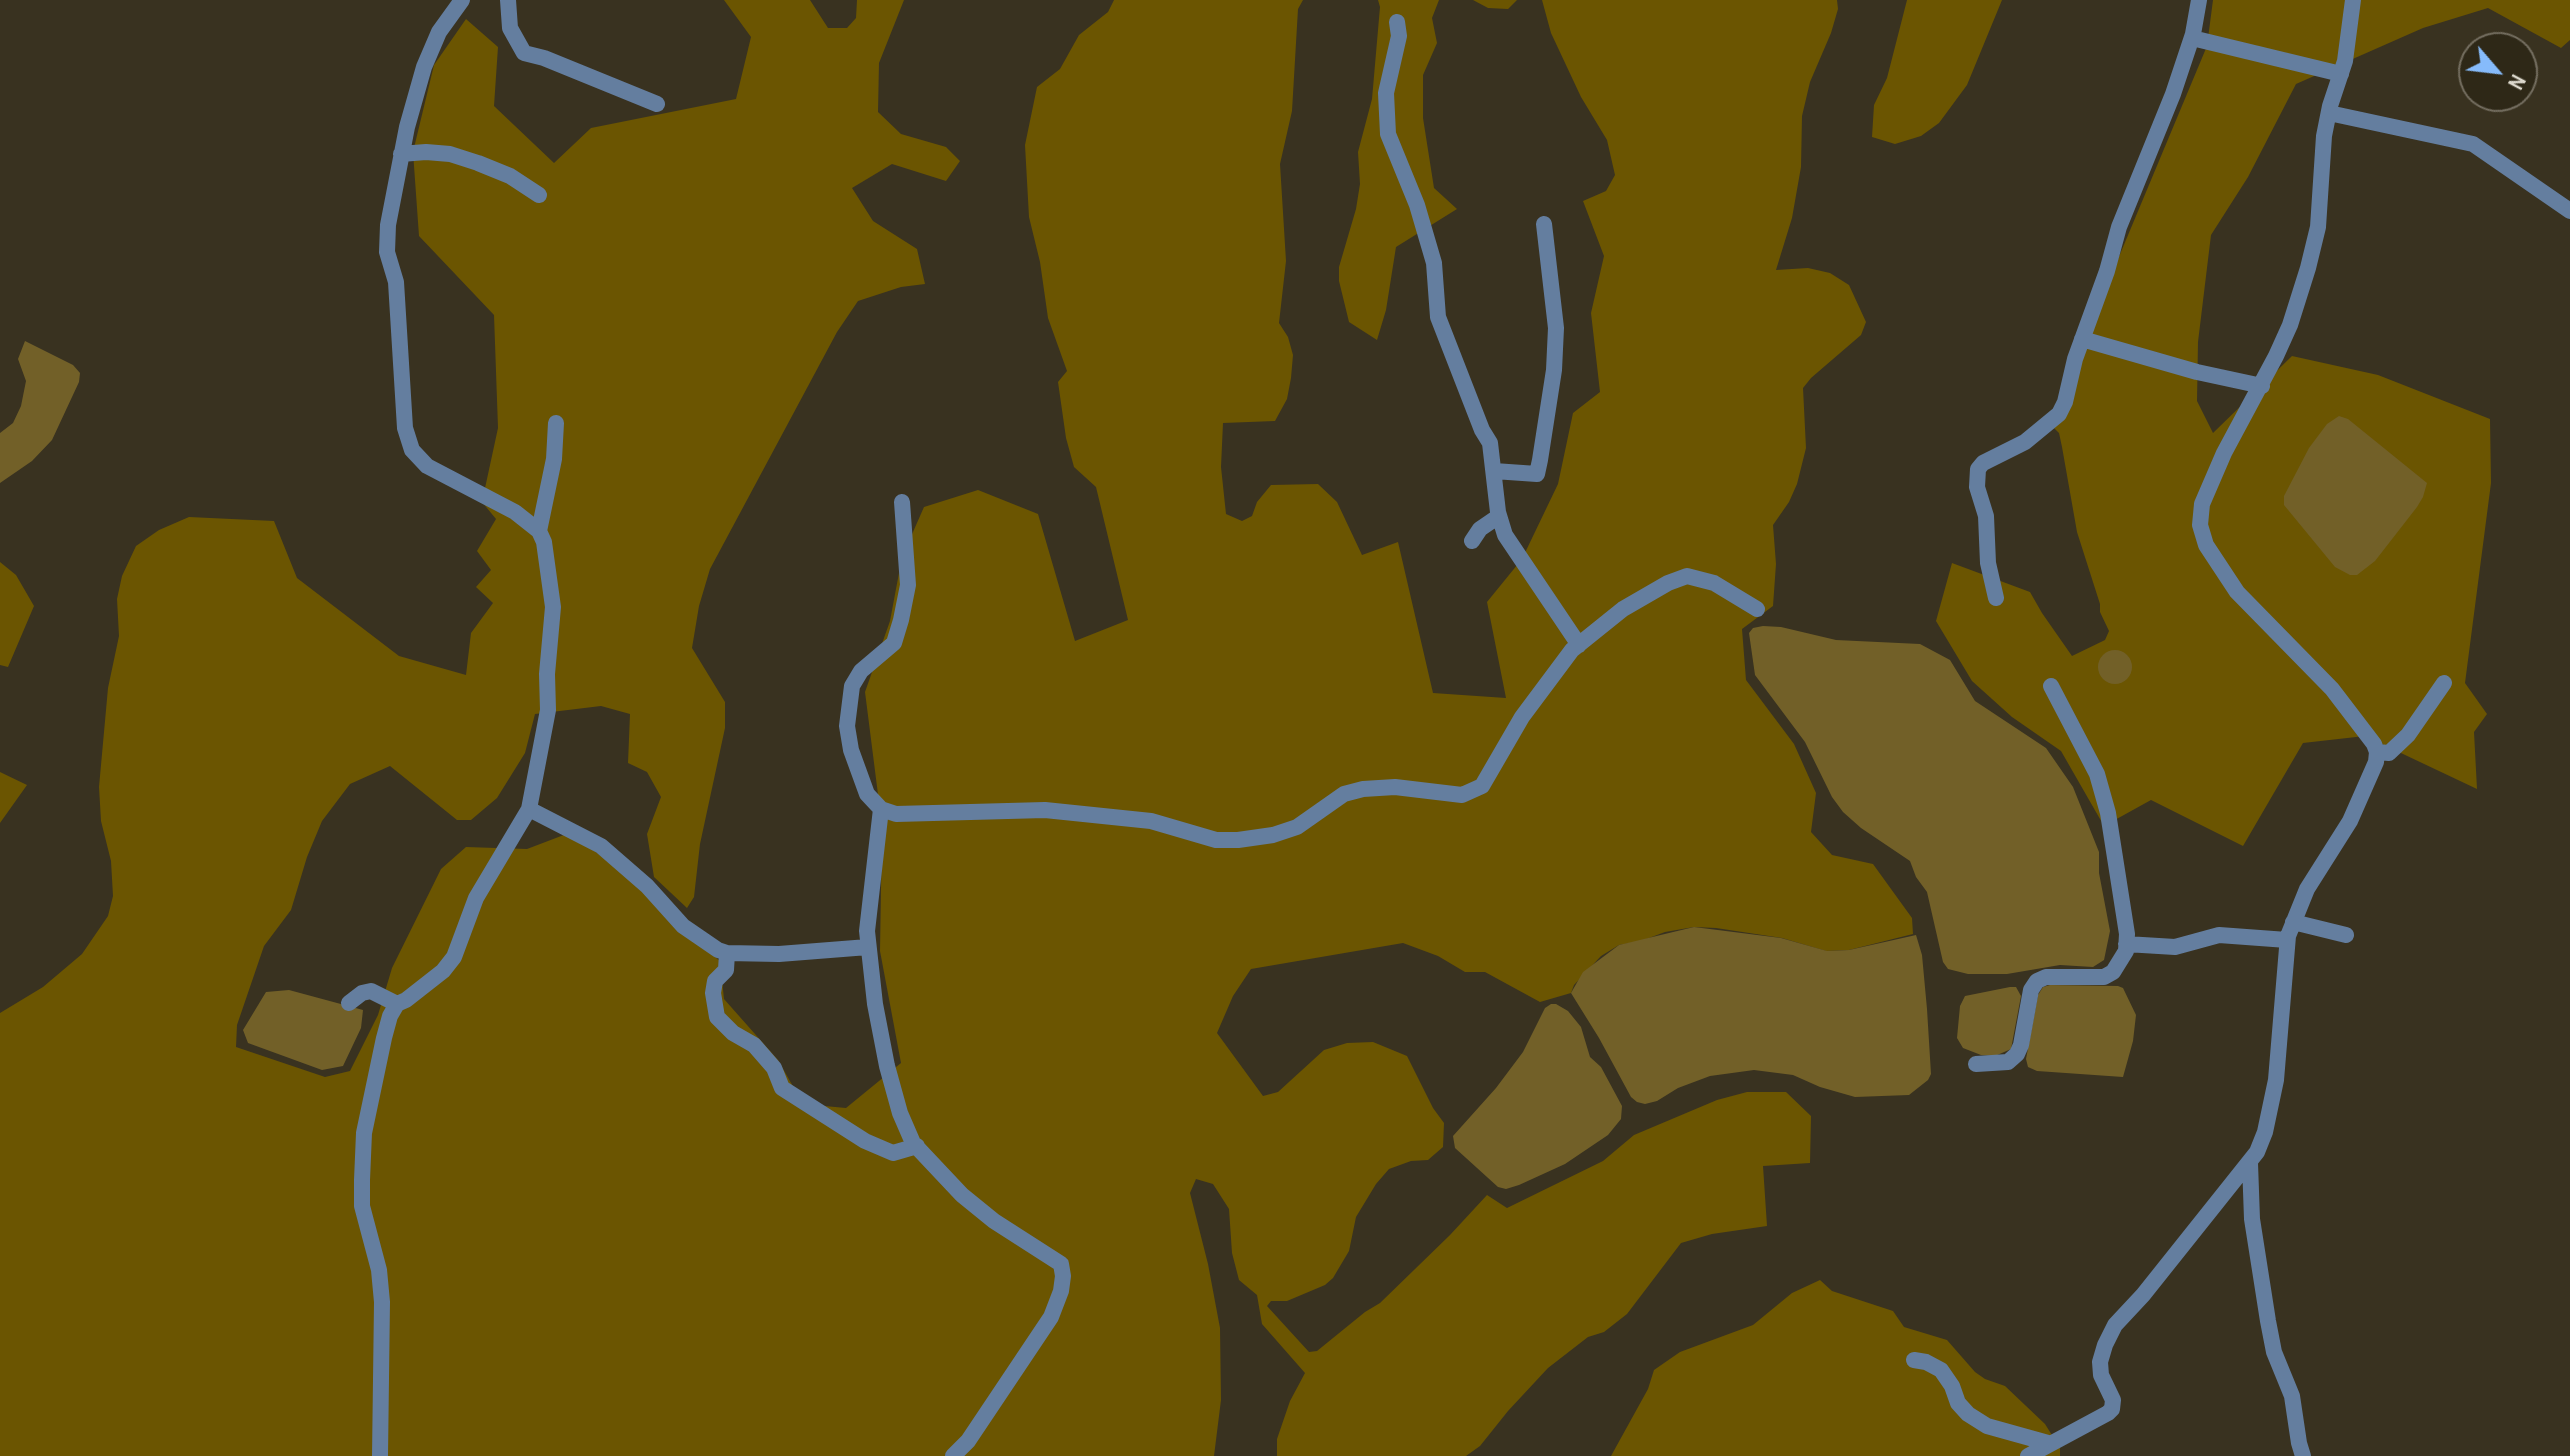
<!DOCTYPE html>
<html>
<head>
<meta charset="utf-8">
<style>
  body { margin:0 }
  #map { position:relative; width:2570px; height:1456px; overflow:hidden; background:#393220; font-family:"Archivo Narrow",sans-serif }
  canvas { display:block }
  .north { position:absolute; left:2458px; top:32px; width:80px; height:80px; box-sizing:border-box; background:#2e2817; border:2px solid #746e60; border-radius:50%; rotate:118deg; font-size:22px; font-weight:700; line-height:32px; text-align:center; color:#dcd8cd }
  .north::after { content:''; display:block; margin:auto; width:28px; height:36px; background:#86bbfb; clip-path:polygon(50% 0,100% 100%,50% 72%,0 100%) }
</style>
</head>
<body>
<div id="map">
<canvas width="2570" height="1456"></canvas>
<div class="north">N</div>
</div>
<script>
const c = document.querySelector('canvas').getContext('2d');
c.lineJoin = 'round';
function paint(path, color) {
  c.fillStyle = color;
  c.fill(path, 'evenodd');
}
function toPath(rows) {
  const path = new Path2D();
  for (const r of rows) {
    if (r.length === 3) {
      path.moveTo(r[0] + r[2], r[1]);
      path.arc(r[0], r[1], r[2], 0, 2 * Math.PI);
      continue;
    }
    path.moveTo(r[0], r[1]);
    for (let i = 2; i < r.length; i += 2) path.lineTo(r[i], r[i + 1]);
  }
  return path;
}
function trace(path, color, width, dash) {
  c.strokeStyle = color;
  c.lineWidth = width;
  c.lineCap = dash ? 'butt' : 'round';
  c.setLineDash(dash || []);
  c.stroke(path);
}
const green = toPath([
  [724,0,810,0,828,28,847,28,856,18,857,0,904,0,879,63,878,112,901,134,946,147,960,161,946,181,892,164,852,188,873,221,917,249,925,284,901,287,858,301,837,332,710,569,699,606,692,648,725,702,725,728,700,844,694,897,687,908,654,877,647,834,661,797,647,772,628,763,630,714,601,706,535,714,525,753,497,798,471,820,457,820,390,766,350,784,322,821,307,857,291,910,264,946,237,1025,236,1047,325,1077,350,1071,378,1015,392,968,441,869,466,847,527,849,569,833,641,884,683,930,720,961,724,999,778,1060,803,1104,846,1108,901,1063,880,951,882,826,865,692,890,621,902,557,924,507,978,490,1038,514,1075,641,1128,620,1096,487,1074,467,1066,438,1058,382,1067,371,1048,318,1040,262,1029,217,1025,145,1037,87,1060,69,1079,35,1108,12,1114,0,1303,0,1298,9,1292,111,1280,164,1286,261,1279,323,1288,337,1293,355,1291,378,1287,399,1275,421,1223,423,1221,467,1226,514,1242,521,1252,516,1257,502,1271,485,1318,484,1337,502,1362,555,1398,542,1433,693,1506,698,1487,602,1522,559,1558,484,1573,413,1600,392,1591,313,1604,256,1583,201,1606,191,1615,175,1607,140,1581,97,1551,33,1542,0,1837,0,1838,9,1831,33,1810,82,1802,116,1801,167,1792,218,1776,270,1808,268,1830,273,1849,285,1866,322,1861,335,1811,378,1803,388,1806,448,1797,484,1789,502,1773,525,1776,564,1773,606,1742,629,1746,680,1794,744,1816,793,1811,832,1832,855,1873,864,1912,918,1913,934,1849,950,1826,951,1782,938,1716,928,1694,927,1665,932,1641,941,1619,945,1601,956,1574,985,1571,993,1540,1002,1485,972,1465,972,1438,956,1403,943,1251,969,1233,996,1217,1033,1263,1096,1278,1092,1324,1050,1347,1043,1373,1042,1407,1056,1433,1108,1444,1123,1443,1147,1428,1160,1411,1161,1389,1169,1376,1184,1356,1217,1349,1251,1333,1278,1325,1285,1287,1301,1271,1301,1267,1306,1309,1352,1317,1351,1365,1312,1380,1303,1450,1235,1487,1195,1507,1208,1603,1161,1634,1135,1717,1100,1747,1092,1786,1092,1811,1116,1810,1163,1763,1166,1767,1226,1712,1234,1681,1243,1627,1314,1604,1332,1588,1337,1548,1368,1508,1411,1480,1446,1466,1456,1277,1456,1277,1439,1290,1401,1305,1373,1262,1324,1257,1295,1239,1280,1232,1253,1229,1209,1213,1184,1196,1179,1190,1193,1208,1264,1220,1328,1221,1400,1214,1456,0,1456,0,1013,43,987,82,954,108,916,113,896,111,861,101,821,99,787,108,688,119,636,117,599,122,576,136,546,159,530,189,517,274,521,297,578,399,656,466,675,471,633,493,603,476,587,491,570,477,551,496,519,482,502,498,428,494,315,419,236,413,152,434,65,466,19,498,47,494,106,554,163,591,128,736,99,751,37],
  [1378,0,1439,0,1432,18,1437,43,1423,75,1423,118,1434,188,1457,209,1396,247,1386,310,1377,340,1349,322,1339,281,1339,267,1356,209,1360,184,1358,152,1372,99,1380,7],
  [1473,0,1517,0,1508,9,1488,8],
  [1907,0,2002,0,1967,85,1939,123,1921,136,1895,144,1872,137,1874,105,1887,78],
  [2213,0,2570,0,2570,40,2561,48,2488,8,2423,28,2296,84,2248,177,2211,235,2198,342,2197,401,2213,433,2292,356,2378,375,2490,419,2491,483,2465,683,2487,714,2474,732,2477,789,2365,736,2303,743,2243,846,2151,800,2104,826,2061,751,2012,717,1972,681,1936,621,1952,563,2030,592,2042,613,2072,656,2105,640,2109,631,2100,612,2100,604,2077,532,2062,447,2059,433,2054,428,2113,271,2207,46],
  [0,562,16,575,34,606,8,667,0,665],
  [0,772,27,785,0,823],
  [1820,1280,1832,1291,1893,1311,1904,1327,1947,1340,1975,1372,1985,1379,2005,1386,2045,1424,2060,1448,2060,1456,1611,1456,1648,1389,1654,1370,1680,1352,1753,1325,1792,1293]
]);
const water = toPath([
  [25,341,73,365,80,373,79,382,52,440,32,461,0,483,0,433,13,423,21,406,26,381,18,359],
  [2339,416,2348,419,2427,483,2423,497,2417,507,2375,561,2357,575,2350,575,2335,567,2284,505,2284,496,2309,448,2327,424],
  [1763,626,1781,627,1836,640,1920,644,1950,660,1975,701,2046,748,2073,787,2099,852,2099,873,2110,931,2104,960,2093,967,2060,965,2007,974,1968,974,1948,969,1943,962,1927,892,1916,877,1910,861,1861,828,1843,812,1832,797,1805,742,1755,675,1749,633,1753,628],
  [2115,667,17],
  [1694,927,1781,938,1827,951,1849,950,1916,935,1922,955,1927,1009,1931,1074,1928,1080,1909,1095,1855,1097,1820,1087,1793,1075,1754,1070,1710,1076,1678,1088,1657,1101,1645,1104,1637,1102,1631,1097,1599,1038,1571,993,1583,972,1619,945],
  [2050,985,2118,986,2123,988,2136,1015,2133,1041,2123,1077,2037,1071,2028,1067,2026,1059,2038,995,2043,987],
  [2010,987,2016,987,2021,996,2011,1049,1995,1056,1981,1055,1963,1048,1957,1038,1960,1006,1965,996],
  [289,990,363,1010,361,1028,343,1066,322,1070,248,1043,243,1030,266,992],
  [1551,1004,1556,1004,1568,1011,1581,1027,1590,1057,1601,1067,1622,1106,1621,1119,1608,1135,1565,1164,1519,1185,1506,1189,1498,1187,1455,1148,1453,1136,1496,1088,1523,1052,1545,1008]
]);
const minor = toPath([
  [508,0,510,28,524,53,544,58,657,104],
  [1397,22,1399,36,1386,93,1388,134,1417,205,1434,263,1438,317,1482,430,1490,443,1498,512,1505,535,1579,645],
  [2192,38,2341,74],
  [2329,113,2473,144,2570,211],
  [401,154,426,152,450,154,478,163,510,176,539,195],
  [2082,339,2197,372,2262,386],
  [1494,471,1537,474,1540,460,1554,370,1556,328,1544,224],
  [902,502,908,585,901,620,894,643,861,671,852,686,847,726,851,750,867,794,881,809,896,814,1045,810,1151,821,1216,840,1238,840,1273,835,1297,827,1344,794,1363,789,1395,787,1462,795,1482,786,1522,717,1572,650,1623,609,1668,583,1687,576,1714,583,1757,609],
  [539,531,554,459,556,423],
  [1472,541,1480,529,1499,516],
  [1996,598,1988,563,1986,516,1977,487,1978,469,1983,463,2025,442,2059,414,2065,402,2075,359,2107,271,2119,227,2173,94,2193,34,2199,0],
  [2377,752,2389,753,2408,735,2444,683],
  [529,809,601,846,647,886,683,926,718,950,727,953,779,954,868,947],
  [881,809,867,931,875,1004,887,1066,900,1113,913,1143,962,1195,994,1221,1061,1264,1063,1276,1061,1291,1051,1317,968,1441,953,1456],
  [2293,922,2346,935],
  [2126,944,2175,947,2219,935,2287,940],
  [727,953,726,970,715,981,713,993,717,1017,733,1033,754,1045,774,1068,782,1088,865,1141,893,1153,917,1146],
  [349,1003,362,993,371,991,397,1004],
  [1976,1064,2008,1062,2017,1054,2021,1045,2031,990,2037,981,2046,977,2104,977,2113,972,2126,951,2127,934,2108,813,2097,774,2051,686],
  [2250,1163,2252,1219,2268,1321,2274,1352,2292,1396,2299,1443,2303,1456],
  [1914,1360,1926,1362,1941,1370,1952,1386,1958,1403,1968,1414,1987,1426,2048,1443],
  [380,1456,382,1302,379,1270,362,1206,362,1180,364,1133,384,1038,390,1016,397,1004,406,1000,443,971,454,957,476,898,529,809,548,710,547,674,553,607,544,542,539,531,515,512,427,466,412,450,405,428,396,282,387,252,388,225,407,127,424,67,439,32,462,0],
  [2028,1456,2108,1413,2112,1409,2113,1400,2101,1375,2100,1362,2105,1345,2115,1325,2143,1295,2257,1152,2265,1132,2276,1080,2288,936,2307,889,2350,821,2376,762,2377,752,2374,744,2332,689,2237,592,2206,545,2200,525,2202,504,2224,453,2276,356,2290,325,2308,268,2318,227,2324,136,2330,106,2345,61,2353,0]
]);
paint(green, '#6b5501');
paint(water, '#726028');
trace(minor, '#647e9f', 16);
</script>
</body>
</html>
